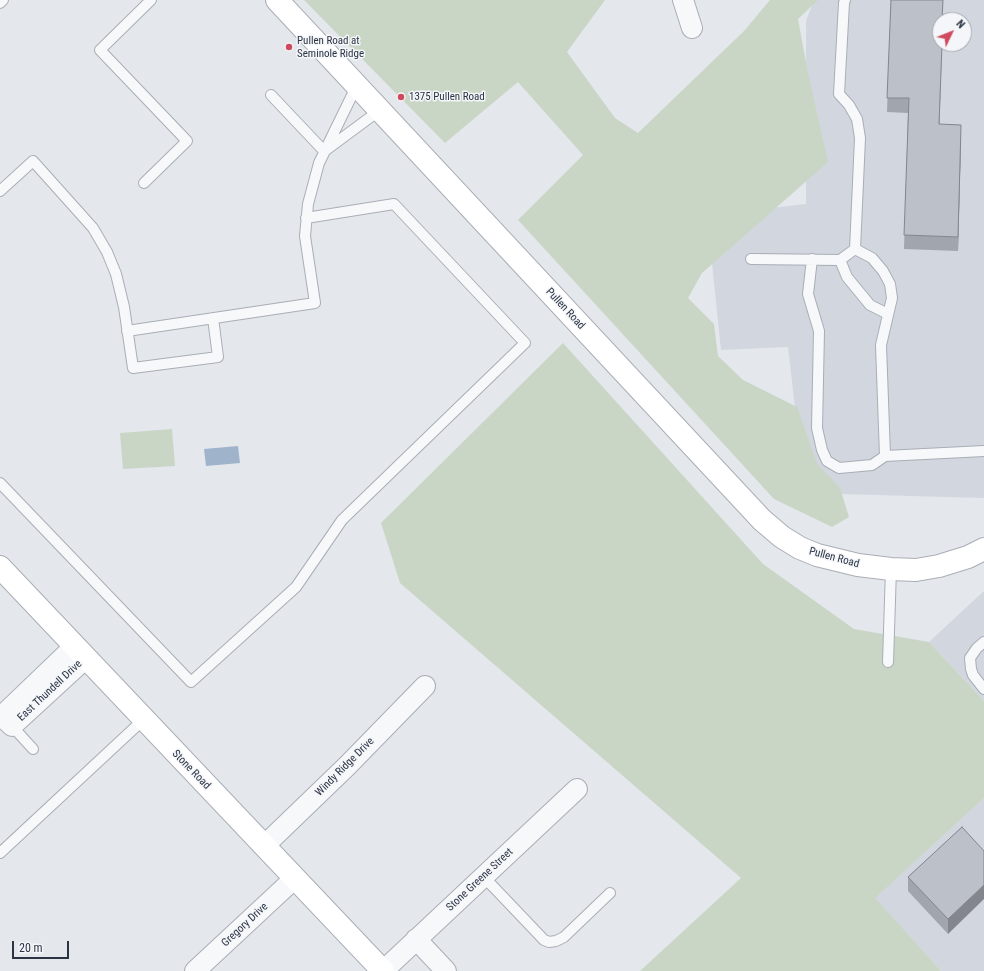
<!DOCTYPE html>
<html>
<head>
<meta charset="utf-8">
<style>
  body { margin:0 }
  #map { position:relative; width:984px; height:971px; overflow:hidden; background:#e4e7ec; font-family:"Roboto Condensed",sans-serif }
  canvas { display:block }
  .north { position:absolute; left:932px; top:12px; width:40px; height:40px; box-sizing:border-box; background:#f4f6f9; border:1px solid #a4a8b1; border-radius:50%; rotate:47deg; font-size:11px; font-weight:700; line-height:16px; text-align:center; color:#2b3444 }
  .north::after { content:''; display:block; margin:auto; width:14px; height:18px; background:#cf4a5e; clip-path:polygon(50% 0,100% 100%,50% 72%,0 100%) }
  .scale { position:absolute; left:12px; top:941px; width:57px; height:18px; box-sizing:border-box; border:2px solid #2b3444; border-top:0; padding-left:5px; font-size:12px; line-height:14px; white-space:nowrap; color:#2b3444; -webkit-text-stroke:3px #f4f6f9; paint-order:stroke }
</style>
</head>
<body>
<div id="map">
<canvas width="984" height="971"></canvas>
<div class="north">N</div>
<div class="scale">20 m</div>
</div>
<script>
const c = document.querySelector('canvas').getContext('2d');
c.lineJoin = 'round';
function paint(path, color) {
  c.fillStyle = color;
  c.fill(path, 'evenodd');
}
function toPath(rows) {
  const path = new Path2D();
  for (const r of rows) {
    path.moveTo(r[0], r[1]);
    for (let i = 2; i < r.length; i += 2) path.lineTo(r[i], r[i + 1]);
  }
  return path;
}
function trace(path, color, width, dash) {
  c.strokeStyle = color;
  c.lineWidth = width;
  c.lineCap = dash ? 'butt' : 'round';
  c.setLineDash(dash || []);
  c.stroke(path);
}
function write(font, color, halo, rows, align = 'center') {
  c.font = font + ' "Roboto Condensed",sans-serif';
  c.lineWidth = 3;
  c.setLineDash([]);
  c.textBaseline = 'middle';
  c.strokeStyle = halo;
  c.fillStyle = color;
  for (const [text, x, y, turn = 0] of rows) {
    c.save();
    c.translate(x, y);
    c.rotate((+turn || 0) * Math.PI / 180);
    c.textAlign = isNaN(turn) ? turn : align;
    if (halo) c.strokeText(text, 0, 0);
    c.fillText(text, 0, 0);
    c.restore();
  }
}
const built = toPath([
  [814,0,984,0,984,498,805,493,788,347,721,350,707,215,806,204,806,21],
  [940,20,964,20,964,44,940,44],
  [984,591,984,701,929,642],
  [984,798,984,971,941,971,874,898]
]);
const green = toPath([
  [304,0,605,0,567,52,615,118,638,133,744,31,770,0,818,0,798,19,808,73,828,162,702,273,688,298,714,324,718,356,743,380,797,407,817,464,840,488,849,517,832,527,774,499,518,220,583,155,518,82,445,143],
  [563,343,763,564,854,629,929,642,984,701,984,798,875,898,941,971,640,971,741,878,400,583,381,523],
  [172,429,175,466,123,469,120,433]
]);
const water = toPath([
  [238,446,240,463,206,466,204,449]
]);
const lane = toPath([
  [845,0,844,3,839,94,849,105,857,119,860,138,855,249],
  [0,3,3,0],
  [271,95,324,151],
  [326,150,380,110],
  [144,183,187,141,100,50,151,0],
  [0,191,33,161,93,228,107,252,116,274,124,307,133,368,218,357,213,318],
  [751,259,840,260,855,249],
  [812,259,808,294,819,331,817,428,822,450,827,461,839,468,872,465,885,456,881,345,892,298,890,284,883,271,872,258,855,249],
  [840,260,847,277,870,305,888,314],
  [127,331,315,303,305,236,308,204,319,163,357,85],
  [885,456,984,451],
  [0,483,191,682,296,587,342,520,525,343,394,204,306,218],
  [984,642,977,648,970,658,971,669,973,675,984,689],
  [888,662,891,569],
  [12,726,33,749],
  [0,853,143,720],
  [483,876,544,940,549,942,556,941,564,937,610,893]
]);
const street = toPath([
  [683,0,692,28],
  [75,646,2,716,12,726,86,658],
  [264,846,347,766,425,686],
  [416,939,446,971],
  [195,971,295,878],
  [383,971,577,789]
]);
const secondary = toPath([
  [277,0,762,520,782,537,800,548,817,555,858,565,891,569,916,570,939,566,968,557,984,549],
  [0,567,383,971]
]);
const wall = toPath([
  [891,0,943,0,939,124,961,139,958,251,904,249,908,113,887,112],
  [962,827,948,934,908,891,908,877]
]);
const shadedWall = toPath([
  [942,44,939,138,939,124],
  [961,125,961,139,958,251,958,237],
  [984,885,984,899,948,934,948,919]
]);
const building = toPath([
  [891,0,943,0,942,20,940,20,940,44,942,44,939,124,961,125,958,237,904,235,909,98,887,98,891,0],
  [962,827,984,851,984,885,948,919,908,877,962,827]
]);
const markers = [
  [289,47,4,"#cf4a5e"],
  [401,97,4,"#cf4a5e"]
];
const poiNames = [
  ["Pullen Road at",297,41],
  ["Seminole Ridge",297,54],
  ["1375 Pullen Road",409,97]
];
const streetNames = [
  ["Pullen Road",565,309,47],
  ["Pullen Road",834,558,15],
  ["East Thundell Drive",50,691,-43],
  ["Windy Ridge Drive",345,767,-45],
  ["Stone Road",191,770,46],
  ["Stone Greene Street",480,880,-43],
  ["Gregory Drive",245,925,-43]
];
paint(built, '#d2d6de');
paint(green, '#c9d6c5');
paint(water, '#9fb4cb');
trace(lane, '#a9aeb6', 12);
trace(street, '#a9aeb6', 22);
trace(secondary, '#a9aeb6', 24);
trace(lane, '#f7f8fa', 10);
trace(street, '#f7f8fa', 20);
trace(secondary, '#fff', 22);
paint(wall, '#a1a5ad');
paint(shadedWall, '#83868d');
paint(building, '#bbc0c9');
trace(building, '#83868d', 1);
for (const [x, y, r, color] of markers) {
  const dot = new Path2D();
  dot.arc(x, y, r, 0, 2 * Math.PI);
  c.fillStyle = color;
  c.fill(dot);
  trace(dot, '#f4f6f9', 1.5);
}
write('11px', '#2b3444', '#f4f6f9', poiNames, 'left');
write('11px', '#2b3444', '#f4f6f9', streetNames);
</script>
</body>
</html>
